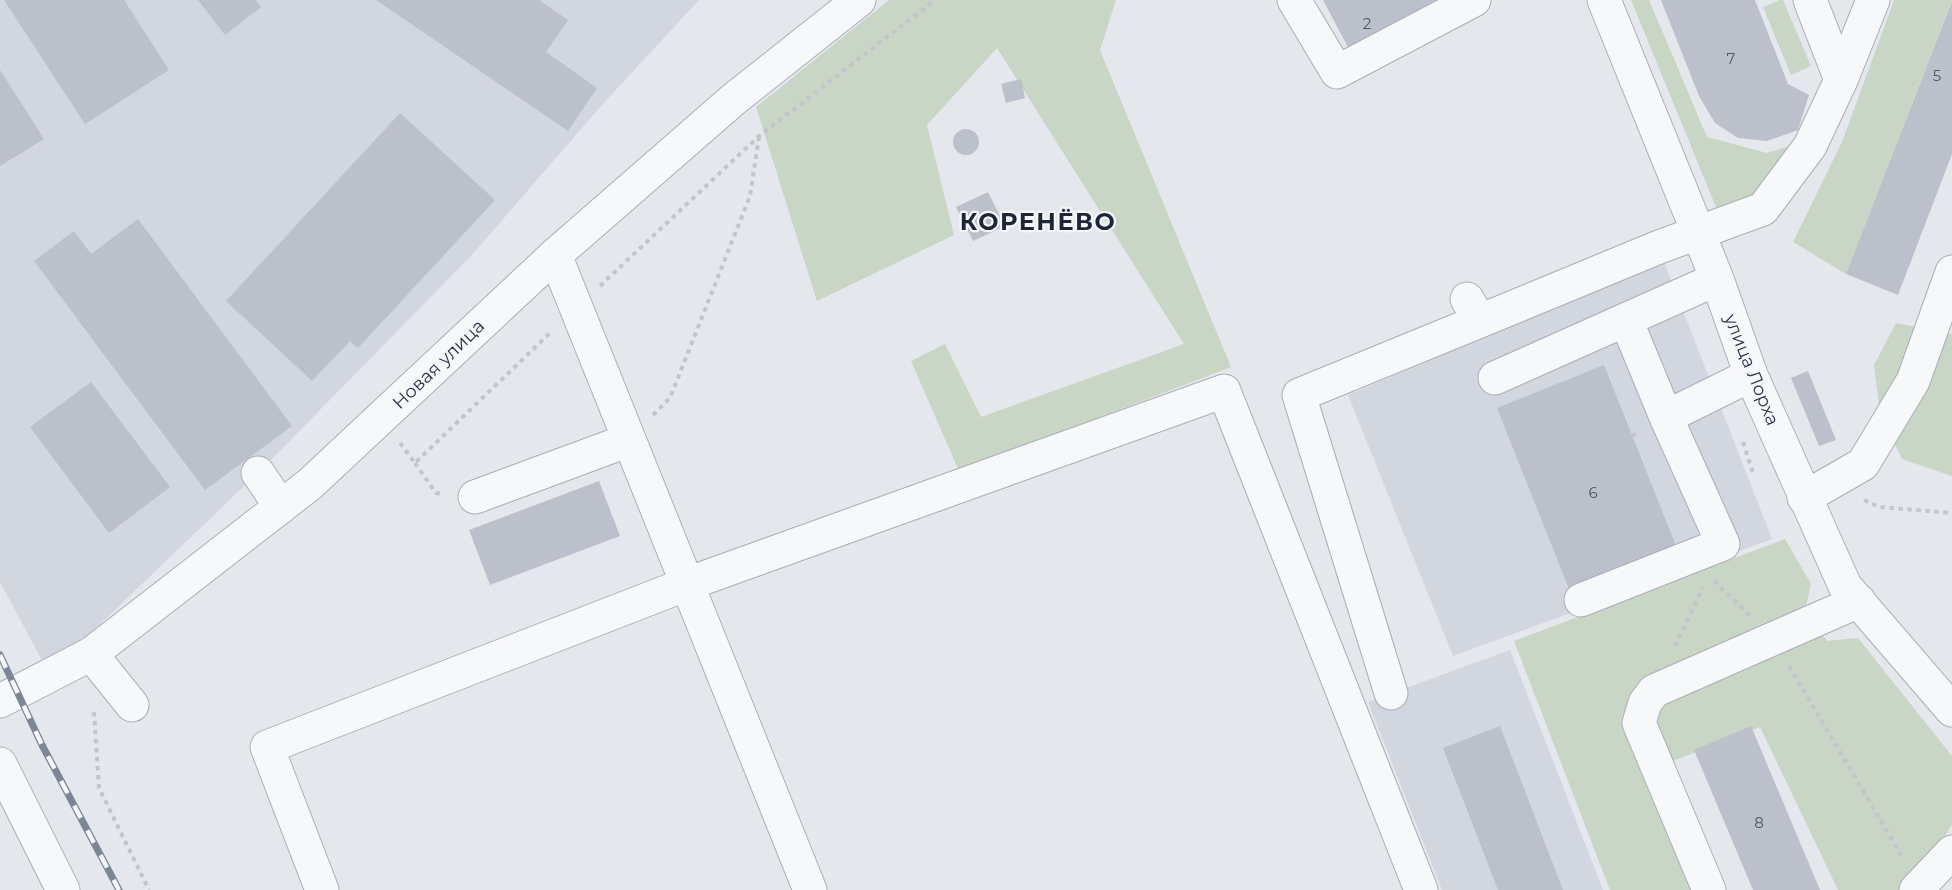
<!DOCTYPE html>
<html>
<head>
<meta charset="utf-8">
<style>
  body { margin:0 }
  canvas { display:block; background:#e4e7ec }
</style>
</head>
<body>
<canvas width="1952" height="890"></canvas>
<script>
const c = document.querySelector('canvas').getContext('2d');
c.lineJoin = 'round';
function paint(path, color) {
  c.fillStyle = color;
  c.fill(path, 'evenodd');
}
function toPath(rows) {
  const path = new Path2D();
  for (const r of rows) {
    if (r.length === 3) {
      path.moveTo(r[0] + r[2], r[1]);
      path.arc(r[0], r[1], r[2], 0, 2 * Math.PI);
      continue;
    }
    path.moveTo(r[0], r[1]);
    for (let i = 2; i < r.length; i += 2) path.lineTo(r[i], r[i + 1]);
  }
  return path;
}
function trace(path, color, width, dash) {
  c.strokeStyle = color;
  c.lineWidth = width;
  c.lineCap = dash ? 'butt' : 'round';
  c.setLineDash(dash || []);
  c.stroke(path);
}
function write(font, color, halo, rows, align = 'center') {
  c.font = font + ' Montserrat,sans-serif';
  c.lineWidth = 4.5;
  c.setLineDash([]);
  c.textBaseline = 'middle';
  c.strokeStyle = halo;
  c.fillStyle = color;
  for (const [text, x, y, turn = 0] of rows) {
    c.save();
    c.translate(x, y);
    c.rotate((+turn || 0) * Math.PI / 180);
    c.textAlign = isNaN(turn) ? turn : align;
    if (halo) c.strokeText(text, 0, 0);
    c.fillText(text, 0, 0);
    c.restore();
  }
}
const built = toPath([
  [0,0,699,0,601,106,471,256,265,466,93,631,44,664,0,582],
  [1664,262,1772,539,1453,656,1348,395],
  [1510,650,1603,890,1442,890,1368,702]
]);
const green = toPath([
  [889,0,1116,0,1100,50,1231,367,959,471,911,361,945,344,981,417,1184,344,997,48,927,125,954,235,817,301,756,107],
  [1631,0,1649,0,1707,137,1767,153,1793,145,1755,200,1718,212],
  [1780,0,1783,0,1811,66,1791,75,1763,7],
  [1894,0,1952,0,1846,274,1793,242,1842,142],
  [1896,323,1952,334,1952,476,1902,459,1880,414,1874,365],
  [1785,539,1811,584,1805,610,1827,641,1858,638,1952,756,1952,825,1925,865,1902,890,1838,890,1760,727,1642,773,1693,890,1610,890,1514,641]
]);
const building = toPath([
  [4,0,124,0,169,70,85,124],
  [198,0,256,0,261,7,225,35],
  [376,0,539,0,568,20,546,52,597,88,568,131],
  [1323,0,1446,0,1350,51],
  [1661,0,1755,0,1788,84,1809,95,1798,130,1767,141,1738,138,1715,123,1699,96],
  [1952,1,1952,154,1898,295,1846,274],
  [0,70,44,139,0,166],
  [1021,79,1025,98,1006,103,1001,84],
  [400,113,495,200,358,348,350,341,312,381,226,301],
  [966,142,13],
  [988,192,1005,226,973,241,956,207],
  [138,219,292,426,205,490,34,261,74,231,91,254],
  [1604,365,1678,551,1571,594,1497,408],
  [1808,371,1836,440,1819,446,1791,378],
  [91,382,170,487,109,533,30,427],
  [599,481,620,536,490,585,469,530],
  [1500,726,1563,890,1498,890,1443,748],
  [1751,726,1820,890,1753,890,1694,750]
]);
const path = toPath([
  [600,286,759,136,935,0],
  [653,415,670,398,750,196,759,137],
  [1632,436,1639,432],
  [1743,442,1753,473],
  [400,443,415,463,551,332],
  [415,463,436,493,444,494],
  [1864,500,1879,507,1952,513],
  [1714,581,1750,616],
  [1675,646,1703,587],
  [1789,666,1903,858],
  [94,712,99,788,149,890]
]);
const minor = toPath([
  [1294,0,1337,72,1474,0],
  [1604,0,1717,279,1751,375,1845,586,1952,710],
  [1841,80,1873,0],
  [555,255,810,890],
  [1467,299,1480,321,1659,247,1763,209,1810,146,1841,80,1810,0],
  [1495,378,1717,279],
  [1666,417,1751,375],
  [258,473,281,507],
  [475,497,629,440],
  [1804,498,1863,464,1913,381,1952,272],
  [1581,600,1723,544,1666,417,1626,320],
  [91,654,132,705],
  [1391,693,1299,395,1480,321],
  [0,701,91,654,310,484,555,255,734,99,859,0],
  [0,764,63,890],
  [322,890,267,747,687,584,1224,391,1421,890],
  [1709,890,1639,723,1645,703,1654,691,1859,601],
  [1916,890,1952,852]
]);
const rail = toPath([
  [0,655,42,745,119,890]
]);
const numberNames = [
  ["2",1367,25],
  ["7",1731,60],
  ["5",1937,77],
  ["6",1593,494],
  ["8",1759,824]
];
const streetNames = [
  ["Новая улица",439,365,-44],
  ["улица Лорха",1751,370,68]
];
const districtNames = [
  ["КОРЕНЁВО",1038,223]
];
paint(built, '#d2d6de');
paint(green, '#c9d6c5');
paint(building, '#bbc0ca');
trace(minor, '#a9aeb7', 35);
trace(path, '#c2c5cb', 4, [4.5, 4.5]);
trace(minor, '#f7f8fa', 33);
trace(rail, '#7d8696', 7);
trace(rail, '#f4f6f9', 4.5, [14]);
write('15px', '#4f5766', null, numberNames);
write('18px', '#2b3445', '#f4f6f9', streetNames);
c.letterSpacing = '1.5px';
write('bold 24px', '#1d2536', '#f4f6f9', districtNames);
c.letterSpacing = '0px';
</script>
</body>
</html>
